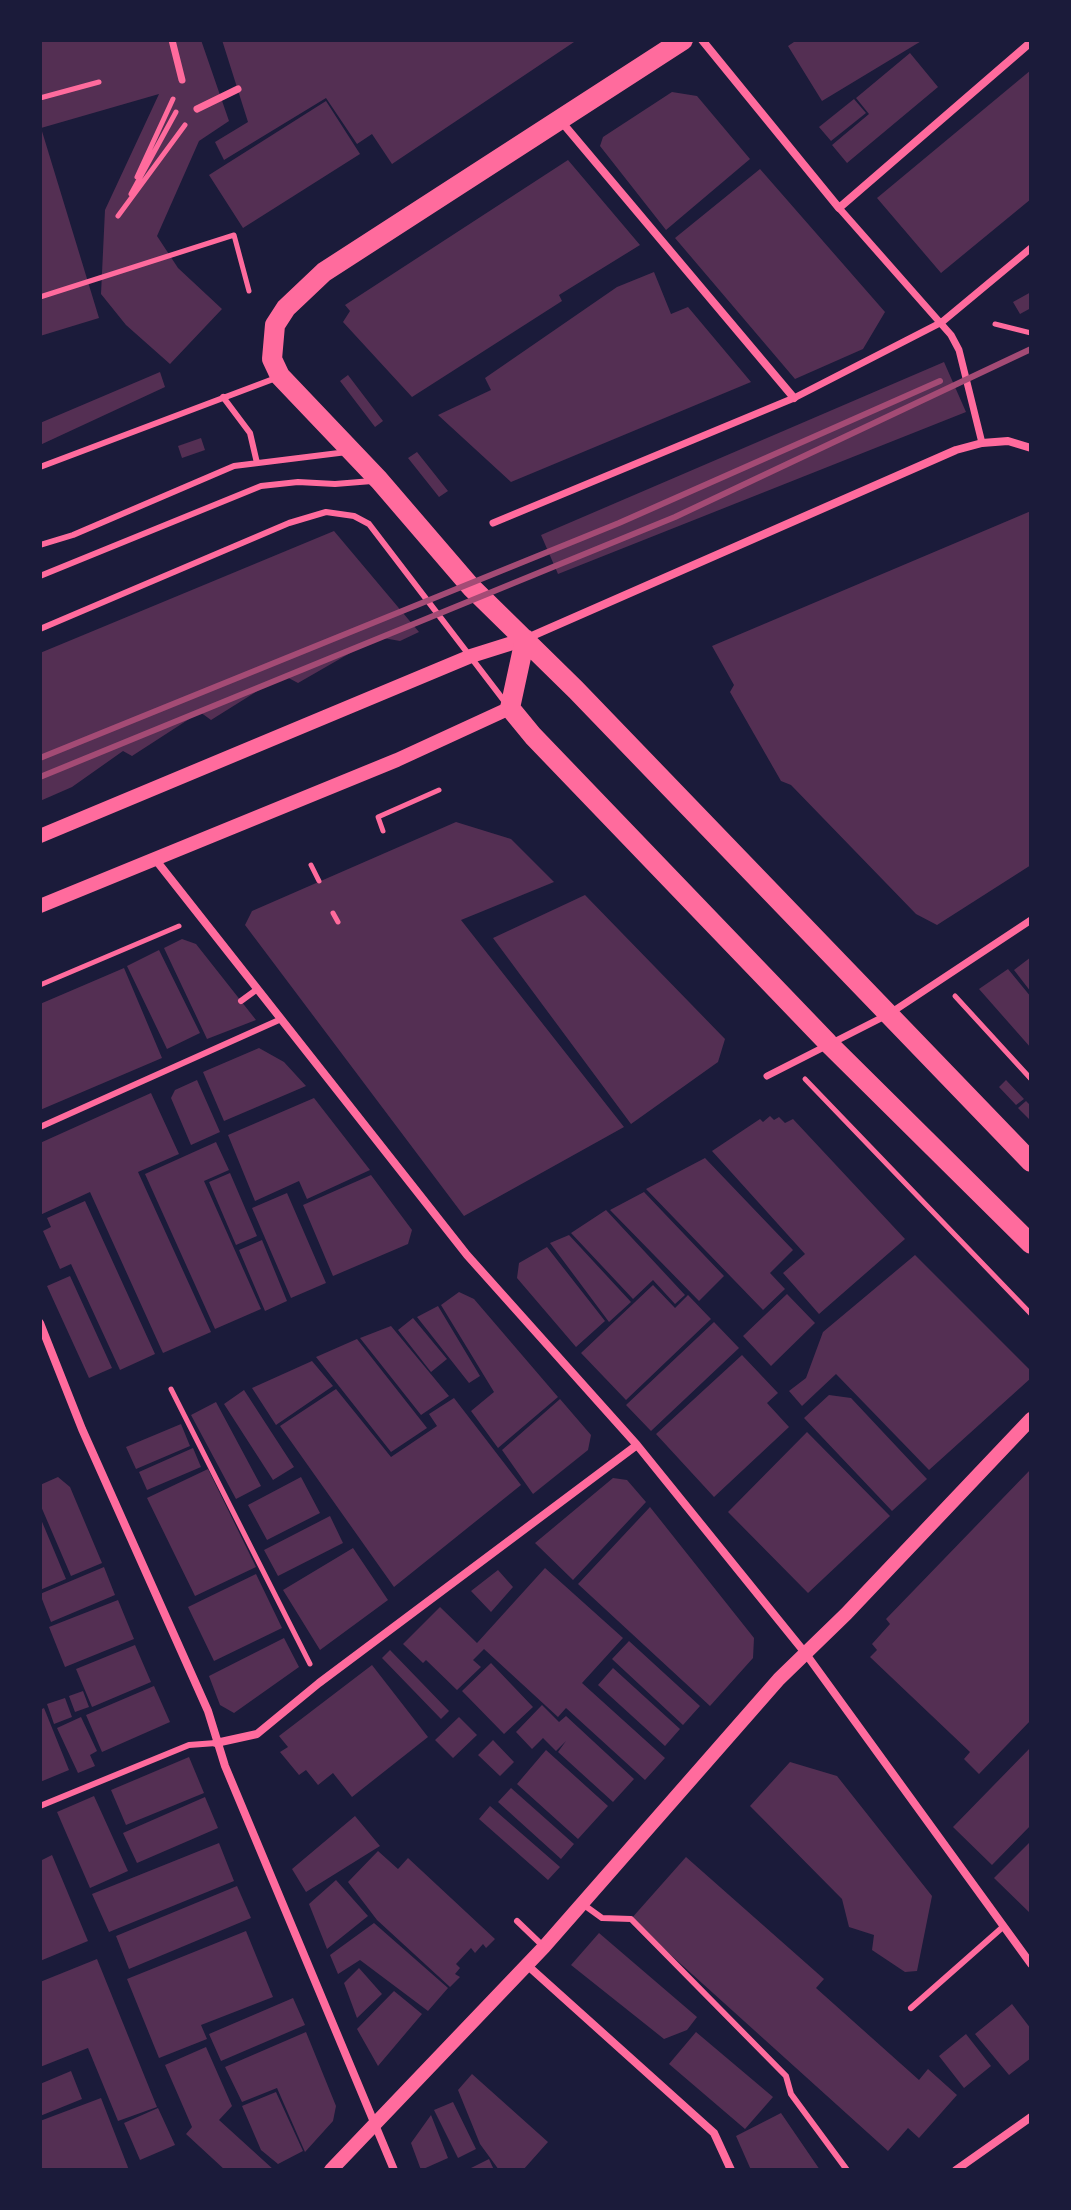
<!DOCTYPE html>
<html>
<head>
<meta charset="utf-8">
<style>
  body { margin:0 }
  #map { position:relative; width:1071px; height:2210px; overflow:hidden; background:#1b1b3a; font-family:Quicksand,sans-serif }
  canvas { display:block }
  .frame { position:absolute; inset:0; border:42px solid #1b1b3a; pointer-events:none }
</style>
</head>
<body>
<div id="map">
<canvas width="1071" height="2210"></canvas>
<div class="frame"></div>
</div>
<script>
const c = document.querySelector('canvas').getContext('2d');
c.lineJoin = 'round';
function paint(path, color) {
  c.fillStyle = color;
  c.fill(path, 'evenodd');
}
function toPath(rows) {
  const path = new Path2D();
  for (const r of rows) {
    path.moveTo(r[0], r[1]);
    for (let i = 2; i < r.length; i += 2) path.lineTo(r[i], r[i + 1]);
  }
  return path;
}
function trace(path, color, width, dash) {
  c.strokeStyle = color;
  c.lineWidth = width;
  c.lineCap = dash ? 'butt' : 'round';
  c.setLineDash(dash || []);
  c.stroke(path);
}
const building = toPath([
  [40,40,201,40,229,121,199,141,157,236,178,268,222,309,170,364,126,325,101,294,105,210,159,94,41,128,99,318,40,336],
  [222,40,577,40,392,164,372,134,357,144,326,98,224,160,215,142,248,122],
  [797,40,923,40,822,101,788,46],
  [910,53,938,87,847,163,832,145,869,114,856,98],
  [1031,70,1031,199,941,273,877,198],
  [672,92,697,96,750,159,666,230,600,146,603,137],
  [854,99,866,113,831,141,819,127],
  [326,101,360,154,243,228,209,175],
  [568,160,640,245,559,295,562,301,412,397,343,322,350,311,345,305],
  [760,169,885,312,863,349,795,379,675,238],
  [654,272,671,314,688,307,751,382,511,482,438,415,491,390,485,378,617,287],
  [1031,292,1031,308,1020,314,1013,302],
  [944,362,966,412,558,574,541,535],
  [160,372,165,387,40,445,40,423],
  [348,375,383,421,375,427,340,381],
  [201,438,205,450,182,458,178,446],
  [417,452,448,491,439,497,408,458],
  [1031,511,1031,865,937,925,916,914,791,785,781,781,730,692,734,685,712,646],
  [334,531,419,632,400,641,378,637,298,683,283,675,211,720,200,712,132,756,123,751,72,787,40,801,40,653],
  [456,822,511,839,554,882,461,920,624,1127,464,1216,245,925,252,911],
  [585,895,725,1039,718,1062,631,1124,493,938],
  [182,939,196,944,256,1020,207,1039,164,948],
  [159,950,200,1033,167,1049,127,966],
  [1031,957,1031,992,1014,970],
  [124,968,162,1058,40,1110,40,1004],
  [1008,969,1031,997,1031,1048,979,989],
  [259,1048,284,1062,306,1086,224,1121,203,1072],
  [197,1080,220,1132,191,1145,171,1098,175,1090],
  [1006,1080,1024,1099,1016,1105,999,1087],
  [151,1093,179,1154,138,1172,211,1332,163,1353,90,1192,40,1215,40,1143],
  [314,1098,370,1170,307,1199,299,1181,255,1201,228,1135],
  [1026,1101,1031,1106,1031,1121,1018,1108],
  [770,1116,774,1120,779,1117,785,1123,793,1119,905,1239,819,1314,783,1273,805,1254,712,1151,760,1119,763,1122],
  [216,1142,229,1170,204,1181,261,1309,215,1329,145,1174],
  [705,1158,793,1250,770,1273,785,1289,763,1310,646,1189],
  [230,1173,257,1236,236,1245,209,1182],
  [371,1175,412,1230,408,1244,333,1276,303,1205],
  [644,1192,724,1276,699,1301,610,1210],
  [287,1193,326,1283,291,1298,252,1208],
  [85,1201,155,1354,120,1370,71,1264,60,1269,43,1231,51,1227,47,1218],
  [606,1210,685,1295,675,1304,653,1280,633,1299,571,1233],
  [569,1235,631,1302,609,1322,550,1243],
  [262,1240,287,1301,265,1311,239,1250],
  [547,1247,605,1321,576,1347,517,1278,519,1263],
  [915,1255,1031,1371,1031,1378,929,1470,836,1374,802,1406,789,1391,806,1378,823,1332],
  [70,1276,112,1368,89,1378,47,1286],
  [653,1285,675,1308,688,1295,711,1319,626,1400,581,1353],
  [459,1292,474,1299,558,1397,498,1448,471,1411,494,1392,441,1305],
  [787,1294,815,1323,771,1366,743,1336],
  [438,1306,480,1376,469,1383,417,1317],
  [413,1318,447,1359,431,1372,398,1330],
  [714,1322,739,1348,651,1431,626,1405],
  [391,1326,449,1396,421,1415,360,1338],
  [357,1339,427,1428,391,1452,316,1357],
  [742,1355,778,1393,767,1403,789,1427,714,1497,656,1434],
  [312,1361,333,1386,276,1425,252,1388],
  [336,1389,391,1457,437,1426,429,1414,454,1398,521,1485,394,1587,280,1426],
  [244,1390,294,1467,273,1480,224,1404],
  [829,1395,851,1398,927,1479,892,1511,804,1418],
  [560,1399,591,1435,588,1450,533,1494,502,1450],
  [216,1402,261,1486,236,1499,191,1415],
  [181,1424,190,1446,136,1469,126,1447],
  [807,1432,890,1516,808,1593,728,1512],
  [193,1448,201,1467,147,1490,139,1472],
  [208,1469,256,1567,195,1596,147,1498],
  [1031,1469,1031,1720,979,1774,964,1759,970,1752,870,1657,877,1650,872,1644,890,1624,886,1619],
  [58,1477,70,1487,102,1563,71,1576,40,1504,40,1485],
  [301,1477,320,1513,267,1540,248,1505],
  [613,1478,627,1480,646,1502,573,1580,535,1543],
  [650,1507,754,1638,753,1658,710,1706,578,1584],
  [330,1516,343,1543,278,1576,264,1550],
  [40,1517,66,1579,40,1590],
  [353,1548,388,1600,320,1650,283,1590],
  [104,1567,115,1595,51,1622,40,1594],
  [545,1568,623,1638,582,1683,665,1758,645,1780,566,1708,558,1717,484,1649,473,1660,481,1667,457,1690,426,1660,423,1663,403,1644,440,1607,477,1643],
  [498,1570,513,1587,491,1612,471,1591],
  [256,1574,282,1628,214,1661,188,1607],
  [118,1600,134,1639,65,1667,49,1627],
  [284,1638,299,1667,234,1713,220,1705,209,1676],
  [629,1641,700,1706,683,1725,612,1659],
  [135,1645,151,1682,92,1707,76,1669],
  [390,1650,449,1711,441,1719,382,1658],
  [491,1663,533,1707,504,1734,462,1691],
  [372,1665,428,1737,352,1797,333,1773,318,1785,306,1770,299,1775,280,1752,288,1747,279,1736],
  [613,1668,680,1729,665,1746,598,1685],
  [154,1686,170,1722,102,1752,86,1715],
  [83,1691,89,1707,75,1712,69,1696],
  [65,1698,72,1717,54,1724,47,1704],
  [542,1705,559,1722,566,1716,634,1779,613,1802,558,1752,566,1741,556,1751,543,1738,532,1749,516,1732],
  [44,1708,69,1770,40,1782,40,1710],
  [81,1717,97,1751,90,1755,95,1766,78,1773,57,1728],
  [459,1717,477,1735,453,1758,435,1740],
  [493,1740,514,1762,500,1776,478,1755],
  [1031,1747,1031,1825,992,1865,953,1827],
  [546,1750,608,1806,578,1839,517,1784],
  [189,1757,204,1793,126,1825,111,1790],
  [790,1762,837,1776,932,1896,917,1971,905,1972,872,1950,874,1935,849,1927,842,1899,750,1806],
  [511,1788,574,1844,561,1859,498,1802],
  [94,1796,128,1871,90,1888,57,1812],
  [205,1797,218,1828,137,1863,123,1833],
  [490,1806,560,1867,548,1880,479,1819],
  [355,1816,380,1846,306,1892,292,1869],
  [1031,1841,1031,1914,994,1878],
  [219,1843,234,1881,109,1932,92,1894],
  [378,1851,398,1869,408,1858,495,1939,486,1948,483,1944,475,1953,471,1948,456,1964,460,1968,455,1974,460,1977,450,1987,377,1920,348,1882],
  [52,1855,88,1941,40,1961,40,1861],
  [686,1857,824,1979,816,1988,919,2080,928,2069,957,2095,919,2138,908,2128,888,2151,631,1919],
  [336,1880,368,1916,327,1949,309,1904],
  [237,1886,251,1918,129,1969,116,1936],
  [374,1923,448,1988,428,2011,360,1960,338,1974,330,1955],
  [246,1931,273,1997,201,2025,207,2039,159,2058,127,1979],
  [599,1933,697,2017,687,2030,664,2039,571,1965],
  [97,1959,157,2107,118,2121,88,2048,40,2067,40,1982],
  [359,1968,382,1994,357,2018,344,1983],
  [394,1991,422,2014,378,2066,357,2029],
  [293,1998,305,2025,221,2061,209,2034],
  [1012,2004,1031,2029,1031,2058,1009,2075,975,2034],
  [306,2032,336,2106,333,2121,305,2152,277,2088,242,2102,225,2067],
  [696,2032,773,2097,745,2129,669,2064],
  [966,2034,991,2066,964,2088,939,2056],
  [206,2047,232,2106,219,2120,274,2170,225,2170,186,2134,192,2127,165,2065],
  [71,2071,82,2099,40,2116,40,2084],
  [472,2074,548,2142,523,2170,499,2170,480,2144,458,2090],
  [276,2092,303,2151,278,2164,261,2150,242,2106],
  [101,2098,129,2170,40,2170,40,2121],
  [453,2102,476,2149,458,2158,434,2110],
  [158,2108,175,2145,140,2160,124,2123],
  [781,2113,820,2170,751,2170,736,2136],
  [431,2115,448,2158,421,2170,411,2143],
  [489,2159,494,2170,467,2170]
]);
const path = toPath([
  [40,98,99,82],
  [137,177,173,99],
  [131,194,176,112],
  [118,216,185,125],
  [40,297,234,235,249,291],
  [995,324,1031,333],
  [383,831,378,817,439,790],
  [311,865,319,881],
  [333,913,338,922],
  [40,985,179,926],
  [955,996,1031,1079],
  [805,1079,1031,1314],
  [171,1389,310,1664]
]);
const service = toPath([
  [223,397,250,433,257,463],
  [40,467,276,378],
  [40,545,73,535,234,466,347,452],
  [40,576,261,486,298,482,335,484,372,481],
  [40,629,289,523,326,512,354,516,369,524,505,702],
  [241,1001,256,990],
  [40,1127,279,1020],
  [40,1806,189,1745,216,1743],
  [584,1905,602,1918,631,1919,786,2076,791,2094,847,2170],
  [517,1921,544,1947],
  [911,2008,1004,1926]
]);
const pedestrian = toPath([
  [172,40,182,80],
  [197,109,238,89],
  [839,208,951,335,959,350,982,443],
  [493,523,794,398,942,322,1031,248],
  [767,1076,889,1014,1031,920]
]);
const minor = toPath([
  [702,40,839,208,1031,42],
  [560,120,794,398],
  [525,639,956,450,982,443,1008,441,1031,448],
  [155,859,467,1255,637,1445,806,1654,1031,1964],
  [40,1323,82,1429,208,1711,225,1766,394,2170],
  [216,1743,257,1734,319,1683,637,1445],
  [527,1965,714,2133,731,2170],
  [956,2170,1031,2117]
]);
const tertiary = toPath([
  [40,836,471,656,525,639],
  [40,906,397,760,510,708],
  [331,2170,544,1947,779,1679,846,1614,1031,1419]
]);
const primary = toPath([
  [683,40,324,272,286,308,275,325,272,359,280,376,379,480,471,587,576,690,1031,1162],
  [525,639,510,708,533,736,828,1043,1031,1244]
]);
const rail = toPath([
  [40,758,619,523,940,381],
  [40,777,675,517,1031,349]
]);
paint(building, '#542f53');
trace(path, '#ff6b9d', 5);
trace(service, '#ff6b9d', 6);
trace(pedestrian, '#ff6b9d', 7);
trace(minor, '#ff6b9d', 8);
trace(tertiary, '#ff6b9d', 14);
trace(primary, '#ff6b9d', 20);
trace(rail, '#a44b75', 6);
</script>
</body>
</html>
